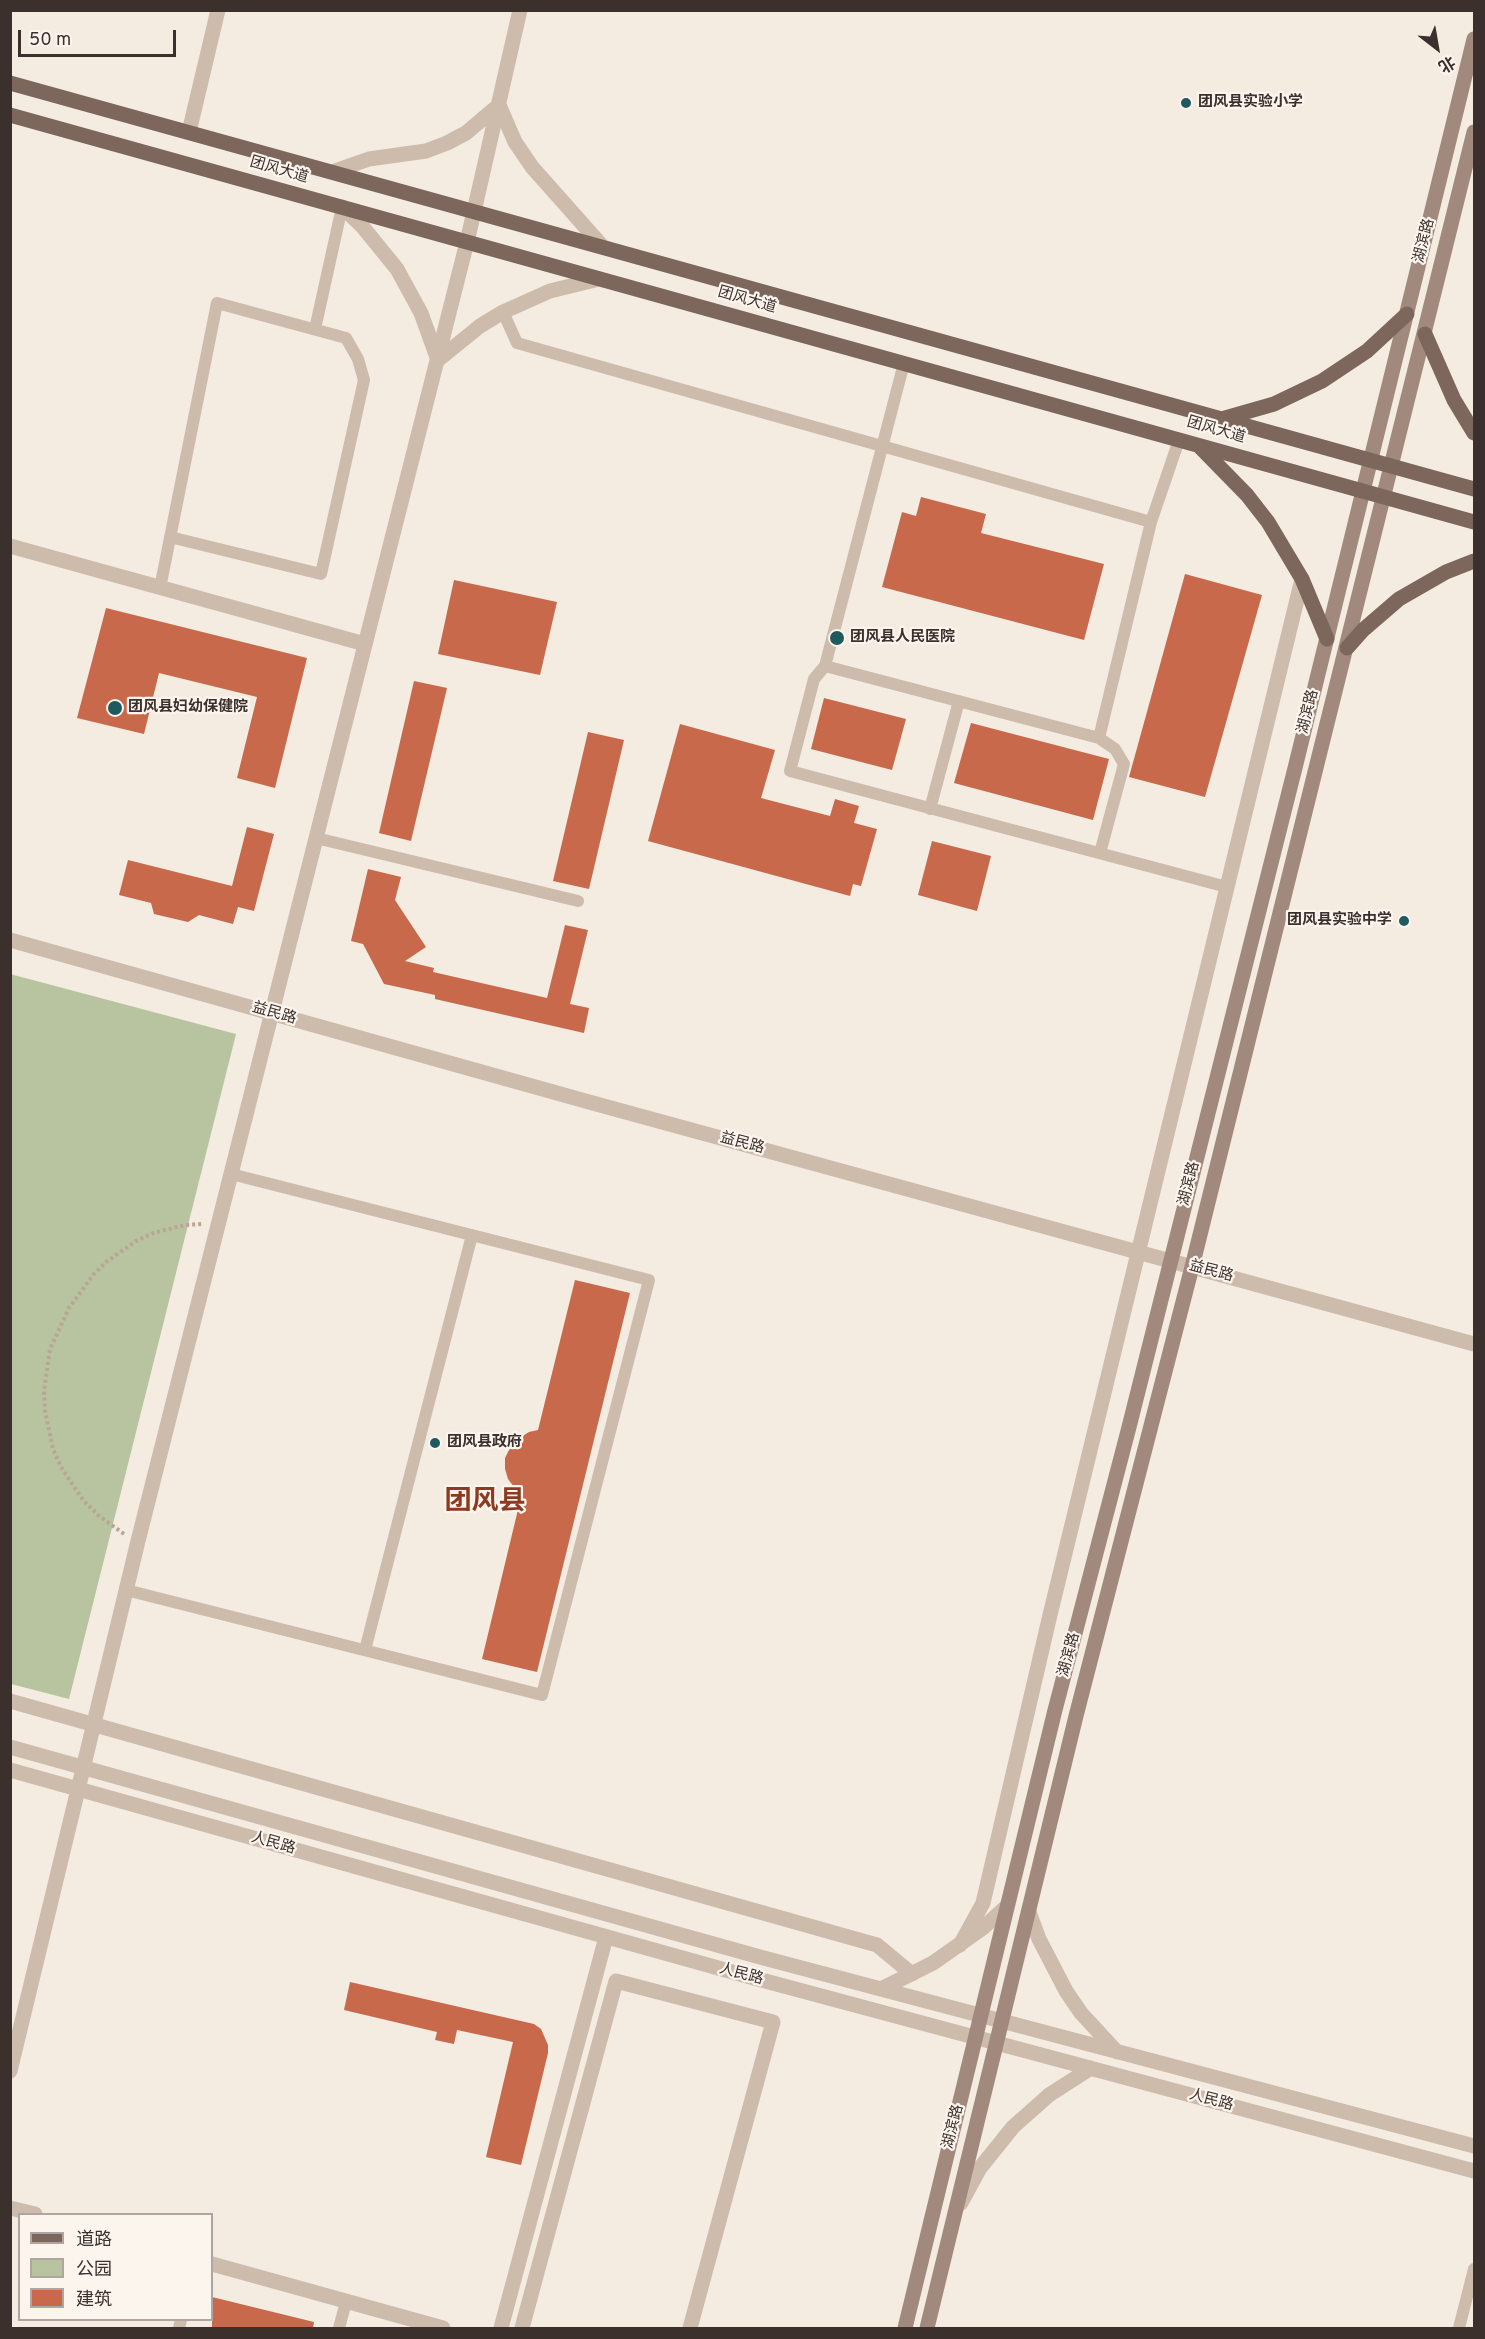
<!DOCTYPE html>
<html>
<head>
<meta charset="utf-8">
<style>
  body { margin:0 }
  #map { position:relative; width:1485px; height:2339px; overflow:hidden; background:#f4ebe1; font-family:Overpass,"Noto Sans SC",sans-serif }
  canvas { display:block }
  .frame { position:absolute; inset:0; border:12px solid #3b302b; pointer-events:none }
  .legend { position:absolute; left:18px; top:2213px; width:195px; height:108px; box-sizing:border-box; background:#fbf5ee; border:2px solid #aea6a0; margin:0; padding:8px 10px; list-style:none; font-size:18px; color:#3b302b }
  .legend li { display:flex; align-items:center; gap:12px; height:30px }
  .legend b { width:30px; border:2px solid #aea6a0 }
  .north { position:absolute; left:1407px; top:18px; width:60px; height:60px; -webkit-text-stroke:4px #fbf5ee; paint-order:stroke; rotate:149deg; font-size:16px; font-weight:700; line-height:24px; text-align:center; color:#3b302b }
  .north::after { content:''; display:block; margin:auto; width:21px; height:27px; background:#3b302b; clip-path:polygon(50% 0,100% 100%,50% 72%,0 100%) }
  .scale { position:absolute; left:18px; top:30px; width:158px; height:27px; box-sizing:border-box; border:3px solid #3b302b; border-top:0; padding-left:8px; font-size:18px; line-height:21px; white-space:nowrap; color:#3b302b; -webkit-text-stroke:4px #fbf5ee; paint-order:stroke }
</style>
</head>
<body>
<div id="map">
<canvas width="1485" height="2339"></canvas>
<div class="frame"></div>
<ul class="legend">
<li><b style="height:8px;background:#7d675c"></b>道路</li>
<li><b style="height:16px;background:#b8c4a0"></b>公园</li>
<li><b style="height:16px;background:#c8694b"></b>建筑</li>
</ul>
<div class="north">北</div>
<div class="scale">50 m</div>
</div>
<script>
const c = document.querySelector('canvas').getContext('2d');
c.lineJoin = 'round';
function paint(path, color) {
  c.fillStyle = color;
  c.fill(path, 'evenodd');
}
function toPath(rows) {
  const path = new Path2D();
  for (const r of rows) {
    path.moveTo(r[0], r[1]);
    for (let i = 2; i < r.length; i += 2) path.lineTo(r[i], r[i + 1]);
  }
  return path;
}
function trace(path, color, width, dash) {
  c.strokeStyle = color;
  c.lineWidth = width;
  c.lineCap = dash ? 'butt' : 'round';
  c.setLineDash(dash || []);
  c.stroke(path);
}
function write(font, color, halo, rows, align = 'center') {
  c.font = font + ' Overpass,"Noto Sans SC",sans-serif';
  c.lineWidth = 4.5;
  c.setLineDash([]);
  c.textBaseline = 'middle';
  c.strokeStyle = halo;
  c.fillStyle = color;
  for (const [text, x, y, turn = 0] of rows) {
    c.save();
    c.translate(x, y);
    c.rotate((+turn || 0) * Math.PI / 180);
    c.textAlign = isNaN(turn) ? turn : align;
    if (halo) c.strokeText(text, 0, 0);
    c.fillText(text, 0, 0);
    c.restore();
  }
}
const green = toPath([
  [10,974,236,1034,69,1699,11,1684]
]);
const building = toPath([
  [921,497,986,514,981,533,1104,564,1084,640,882,587,902,512,916,516],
  [1185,574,1262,595,1205,797,1129,777],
  [454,580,557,602,540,675,438,654],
  [106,608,307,658,275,788,237,778,257,697,159,673,144,734,77,718],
  [414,681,447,688,411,841,379,833],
  [824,698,906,719,892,770,811,749],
  [971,723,1109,759,1093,820,954,783],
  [680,724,775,750,761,798,830,816,835,799,859,806,854,823,877,829,861,886,853,884,850,896,648,841],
  [588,732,624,740,589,889,553,881],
  [247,827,274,834,254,911,238,907,233,924,199,915,188,922,154,914,151,903,119,895,128,860,232,886],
  [932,841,991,856,977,911,918,895],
  [368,869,401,877,395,900,426,947,405,961,434,968,433,972,547,998,565,925,588,930,570,1004,589,1008,584,1033,435,999,435,995,384,984,363,944,351,941],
  [575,1280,630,1293,537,1672,482,1659,522,1493,514,1487,508,1479,505,1469,505,1458,513,1442,529,1432,538,1430],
  [350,1982,534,2024,541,2029,548,2045,548,2053,521,2165,486,2157,513,2042,457,2030,454,2044,435,2040,437,2032,344,2010],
  [212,2297,314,2322,313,2328,212,2328]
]);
const path = toPath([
  [124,1534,99,1516,83,1500,61,1467,53,1449,45,1411,44,1391,50,1349,69,1308,93,1275,106,1262,136,1241,153,1233,185,1225,203,1224]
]);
const service = toPath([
  [503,312,517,343,1151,522,1179,440],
  [315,329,342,207],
  [904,363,825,666,814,679,790,771,1227,887],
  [160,588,217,303,346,338,358,359,364,380,321,574,170,537],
  [825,666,1099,738,1151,522],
  [1099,738,1115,749,1124,764,1100,853],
  [930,809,959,701],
  [316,838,578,901],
  [126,1590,542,1695,649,1280,231,1174],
  [365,1650,472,1235],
  [179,2328,181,2320],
  [339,2328,346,2302],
  [1459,2328,1474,2269]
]);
const minor = toPath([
  [189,132,218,10],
  [332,172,369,159,426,151,447,143,466,133,499,105,515,142,532,167,603,247],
  [342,207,362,226,397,269,421,313,438,360,480,326,503,312,550,291,599,279],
  [10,546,365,644],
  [10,940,589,1102,1474,1344],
  [10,1701,877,1945,912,1974],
  [960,1945,983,1903,1050,1615,1302,579],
  [10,2071,138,1541,467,242,520,10],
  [10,2208,35,2214],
  [212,2264,443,2328],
  [501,2328,606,1937],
  [522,2328,616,1981,773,2022,690,2328]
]);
const tertiary = toPath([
  [10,1747,760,1957,1474,2146],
  [10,1770,754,1978,1474,2171],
  [1029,1912,1039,1939,1066,1991,1081,2013,1117,2052],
  [881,1989,933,1963,984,1927,1007,1906],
  [961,2203,980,2168,1013,2127,1049,2095,1091,2068]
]);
const secondary = toPath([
  [905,2328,1055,1710,1128,1431,1295,768,1474,39],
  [927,2328,1076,1716,1192,1267,1474,132]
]);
const primary = toPath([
  [10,83,1474,489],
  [10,115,1474,522],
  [1425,334,1454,400,1474,433],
  [1225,418,1274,404,1322,381,1367,351,1407,314],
  [1200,447,1247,495,1268,522,1302,579,1327,639],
  [1347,648,1363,630,1399,599,1446,572,1474,561]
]);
const markers = [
  [1186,103,6,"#1f5a5e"],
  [837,638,8,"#1f5a5e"],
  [115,708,8,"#1f5a5e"],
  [1404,921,6,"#1f5a5e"],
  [435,1443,6,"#1f5a5e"]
];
const poiNames = [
  ["团风县实验小学",1198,103],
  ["团风县人民医院",850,638],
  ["团风县妇幼保健院",128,708],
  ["团风县实验中学",1392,921,"right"],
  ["团风县政府",447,1443]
];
const streetNames = [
  ["团风大道",279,171,16],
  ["湖滨路",1425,241,-76],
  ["团风大道",747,301,16],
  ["团风大道",1216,431,16],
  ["湖滨路",1309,712,-76],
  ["益民路",274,1014,16],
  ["益民路",742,1144,15],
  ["湖滨路",1190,1184,-76],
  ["益民路",1211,1272,15],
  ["湖滨路",1070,1655,-75],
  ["人民路",273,1844,16],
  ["人民路",741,1975,15],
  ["人民路",1211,2101,15],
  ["湖滨路",954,2127,-76]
];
const townNames = [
  ["团风县",485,1504]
];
paint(green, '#b8c4a0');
paint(building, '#c8694b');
trace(path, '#b9a596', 4, [3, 3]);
trace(service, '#cdbbac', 12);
trace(minor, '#cdbbac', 15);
trace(tertiary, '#cdbbac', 15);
trace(secondary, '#a18a7d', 15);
trace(primary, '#7d675c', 15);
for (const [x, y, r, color] of markers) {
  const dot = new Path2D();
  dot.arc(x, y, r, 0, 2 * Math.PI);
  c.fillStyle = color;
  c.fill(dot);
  trace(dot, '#fbf5ee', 2);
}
write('bold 15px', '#3b302b', '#fbf5ee', poiNames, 'left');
write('15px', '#3b302b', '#fbf5ee', streetNames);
write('bold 27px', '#8c3b22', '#fbf5ee', townNames);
</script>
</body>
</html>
